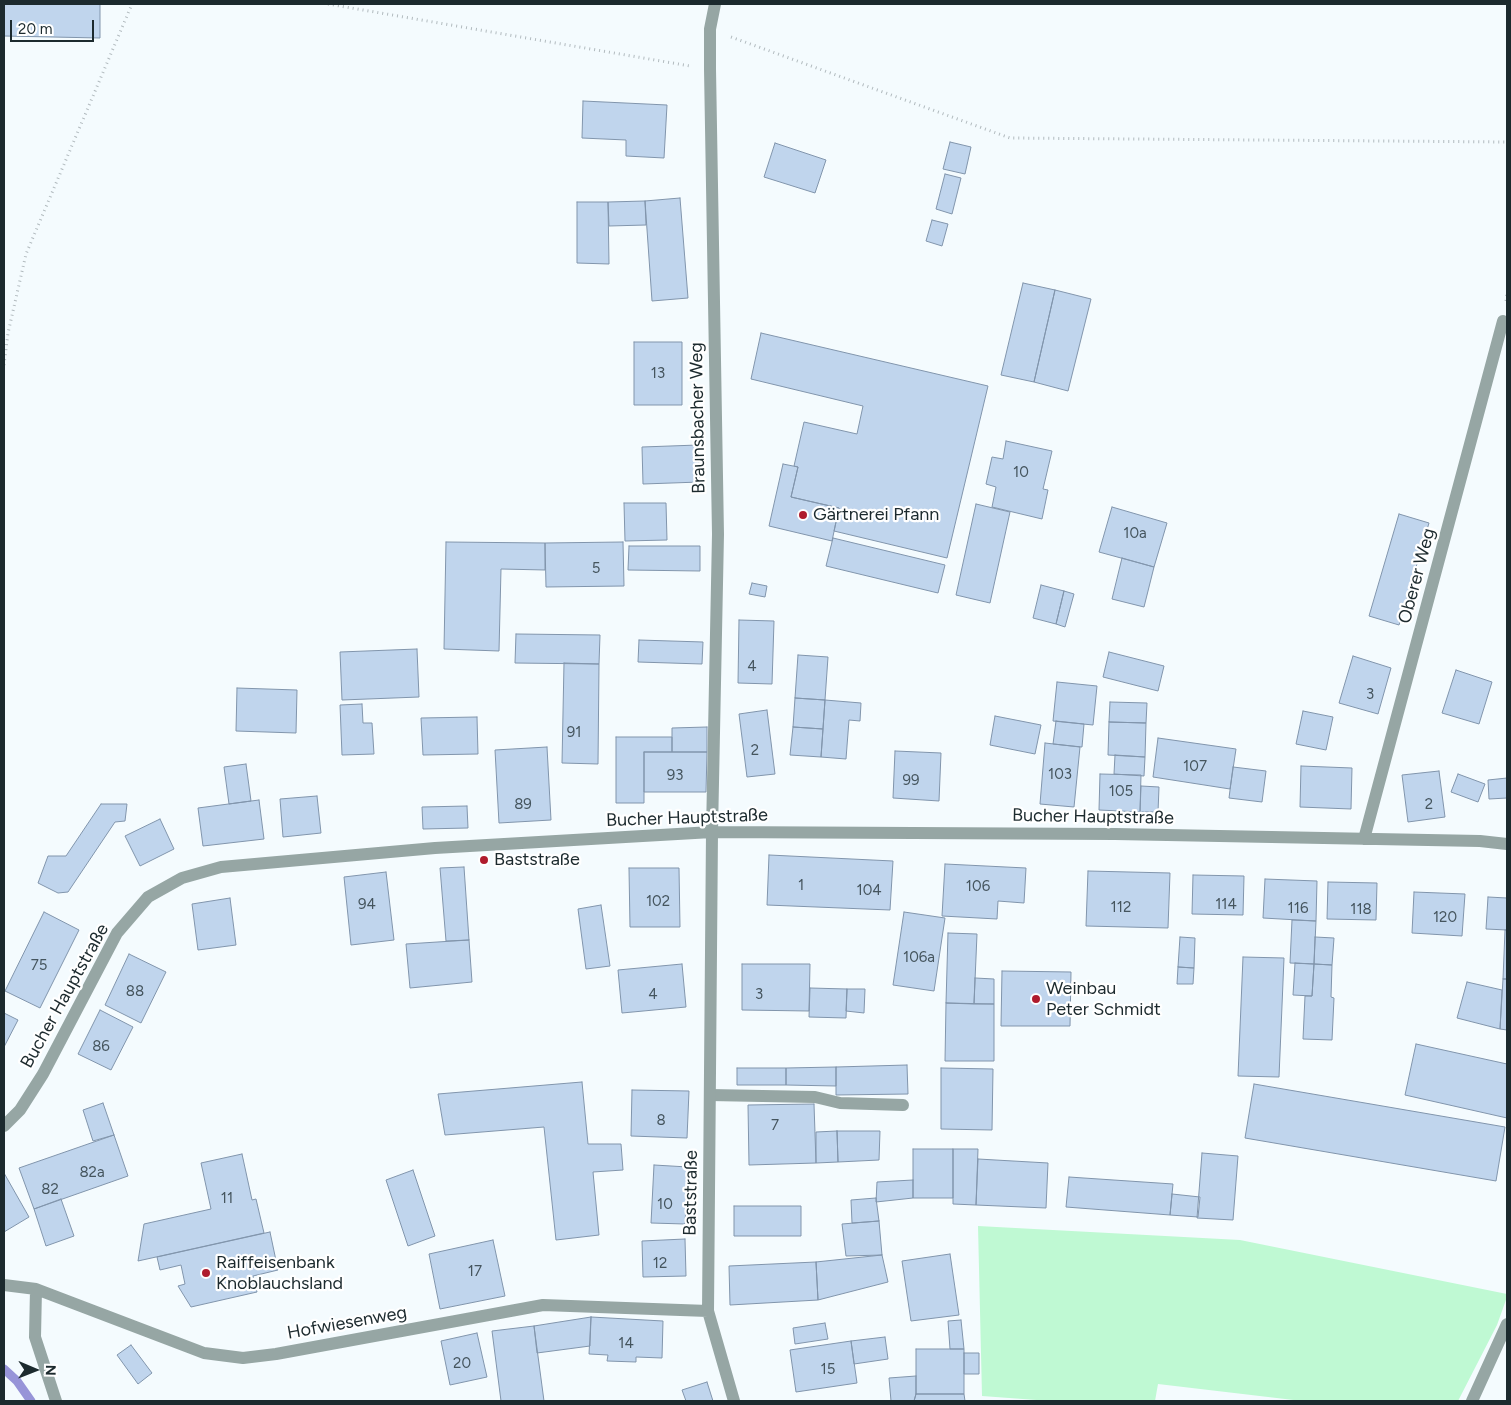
<!DOCTYPE html>
<html>
<head>
<meta charset="utf-8">
<style>
  body { margin:0 }
  #map { position:relative; width:1511px; height:1405px; overflow:hidden; background:#f4fbfe; font-family:Figtree,sans-serif }
  canvas { display:block }
  .frame { position:absolute; inset:0; border:5px solid #1c2a2e; pointer-events:none }
  .north { position:absolute; left:10px; top:1345px; width:50px; height:50px; -webkit-text-stroke:4px #fff; paint-order:stroke; rotate:91deg; font-size:14px; font-weight:700; line-height:20px; text-align:center; color:#1c2a2e }
  .north::after { content:''; display:block; margin:auto; width:18px; height:22px; background:#1c2a2e; clip-path:polygon(50% 0,100% 100%,50% 72%,0 100%) }
  .scale { position:absolute; left:10px; top:20px; width:84px; height:22px; box-sizing:border-box; border:2px solid #1c2a2e; border-top:0; padding-left:6px; font-size:15px; line-height:18px; white-space:nowrap; color:#1c2a2e; -webkit-text-stroke:4px #fff; paint-order:stroke }
</style>
</head>
<body>
<div id="map">
<canvas width="1511" height="1405"></canvas>
<div class="frame"></div>
<div class="north">N</div>
<div class="scale">20 m</div>
</div>
<script>
const c = document.querySelector('canvas').getContext('2d');
c.lineJoin = 'round';
function paint(path, color) {
  c.fillStyle = color;
  c.fill(path, 'evenodd');
}
function toPath(rows) {
  const path = new Path2D();
  for (const r of rows) {
    path.moveTo(r[0], r[1]);
    for (let i = 2; i < r.length; i += 2) path.lineTo(r[i], r[i + 1]);
  }
  return path;
}
function trace(path, color, width, dash) {
  c.strokeStyle = color;
  c.lineWidth = width;
  c.lineCap = dash ? 'butt' : 'round';
  c.setLineDash(dash || []);
  c.stroke(path);
}
function write(font, color, halo, rows, align = 'center') {
  c.font = font + ' Figtree,sans-serif';
  c.lineWidth = 4.5;
  c.setLineDash([]);
  c.textBaseline = 'middle';
  c.strokeStyle = halo;
  c.fillStyle = color;
  for (const [text, x, y, turn = 0] of rows) {
    c.save();
    c.translate(x, y);
    c.rotate((+turn || 0) * Math.PI / 180);
    c.textAlign = isNaN(turn) ? turn : align;
    if (halo) c.strokeText(text, 0, 0);
    c.fillText(text, 0, 0);
    c.restore();
  }
}
const green = toPath([
  [978,1226,1240,1240,1507,1294,1507,1297,1497,1325,1458,1401,1302,1401,1158,1384,1155,1401,1050,1401,982,1396]
]);
const stream = toPath([
  [4,1369,17,1381,31,1401]
]);
const building = toPath([
  [4,4,100,4,100,38,4,36,4,4],
  [583,101,667,105,664,158,626,156,626,140,582,138,583,101],
  [950,142,971,147,965,174,943,169,950,142],
  [775,143,826,160,815,193,764,177,775,143],
  [945,174,961,178,952,214,936,209,945,174],
  [680,198,688,298,652,301,645,201,680,198],
  [645,201,646,225,609,226,608,202,645,201],
  [577,202,608,202,609,264,577,263,577,202],
  [932,220,948,224,942,246,926,241,932,220],
  [1023,283,1055,290,1034,382,1001,375,1023,283],
  [1055,290,1091,299,1068,391,1034,382,1055,290],
  [761,333,988,386,947,558,834,531,839,508,791,497,798,467,794,466,804,422,857,434,863,406,751,379,761,333],
  [634,342,682,342,682,405,634,405,634,342],
  [1006,441,1052,451,1043,489,1048,490,1042,519,992,507,996,487,986,484,992,457,1003,459,1006,441],
  [698,445,700,482,643,484,642,447,698,445],
  [783,464,798,467,791,497,839,508,832,541,769,526,783,464],
  [624,503,666,503,667,540,625,541,624,503],
  [976,504,1010,512,990,603,956,595,976,504],
  [1112,507,1167,523,1154,567,1099,552,1112,507],
  [1399,514,1429,523,1399,625,1369,616,1399,514],
  [833,538,945,565,938,593,826,566,833,538],
  [446,542,545,543,545,570,501,569,499,651,444,649,446,542],
  [623,542,624,586,546,587,545,543,623,542],
  [629,546,700,546,700,571,628,570,629,546],
  [1122,558,1154,567,1144,607,1112,599,1122,558],
  [752,583,767,586,765,597,749,594,752,583],
  [1041,585,1064,591,1056,624,1033,618,1041,585],
  [1064,591,1074,594,1065,627,1056,624,1064,591],
  [739,620,774,621,772,684,738,683,739,620],
  [516,634,600,635,599,664,515,663,516,634],
  [639,640,703,642,702,664,638,662,639,640],
  [417,649,419,697,342,700,340,652,417,649],
  [1109,652,1164,666,1158,691,1103,677,1109,652],
  [798,655,828,657,825,700,795,698,798,655],
  [1353,656,1391,668,1378,714,1339,703,1353,656],
  [564,663,599,664,598,764,562,763,564,663],
  [1456,670,1492,682,1479,724,1442,713,1456,670],
  [1057,682,1097,686,1093,725,1053,721,1057,682],
  [237,688,297,690,296,733,236,731,237,688],
  [795,698,825,700,823,729,793,727,795,698],
  [825,700,861,703,860,721,849,720,846,759,821,757,825,700],
  [1110,702,1147,703,1146,723,1109,722,1110,702],
  [362,704,363,723,372,723,374,754,342,755,340,705,362,704],
  [767,710,775,774,747,777,739,714,767,710],
  [1303,711,1333,717,1326,750,1296,744,1303,711],
  [995,716,1041,725,1035,754,990,745,995,716],
  [477,717,478,754,423,755,421,718,477,717],
  [1056,721,1084,724,1082,747,1053,744,1056,721],
  [1109,722,1146,723,1145,757,1108,755,1109,722],
  [707,727,707,752,672,752,672,728,707,727],
  [793,727,823,729,821,757,790,755,793,727],
  [616,737,672,737,672,752,644,752,644,803,616,803,616,737],
  [1158,738,1236,749,1230,789,1153,777,1158,738],
  [1045,743,1080,747,1074,807,1040,804,1045,743],
  [547,747,551,820,499,823,495,750,547,747],
  [895,751,941,753,939,801,893,798,895,751],
  [644,752,707,752,706,792,644,792,644,752],
  [1115,755,1145,757,1144,776,1114,774,1115,755],
  [246,764,251,801,229,804,224,767,246,764],
  [1301,766,1352,768,1351,809,1300,807,1301,766],
  [1233,767,1266,771,1262,802,1229,798,1233,767],
  [1439,771,1445,817,1408,822,1402,775,1439,771],
  [1100,774,1141,775,1140,812,1099,810,1100,774],
  [1458,774,1485,784,1478,802,1451,792,1458,774],
  [1507,778,1507,798,1489,799,1488,780,1507,778],
  [1141,786,1159,787,1158,812,1140,812,1141,786],
  [317,796,321,833,283,837,280,799,317,796],
  [259,800,264,839,203,846,198,808,259,800],
  [101,804,127,804,125,821,115,822,68,892,58,893,38,883,48,856,66,856,101,804],
  [467,806,468,828,423,829,422,807,467,806],
  [160,819,174,849,140,866,125,836,160,819],
  [769,855,893,861,890,910,767,905,769,855],
  [945,864,1026,868,1024,903,998,901,997,919,942,916,945,864],
  [464,867,469,940,446,941,440,868,464,867],
  [629,868,679,868,680,927,630,927,629,868],
  [1088,871,1170,873,1168,928,1086,926,1088,871],
  [386,872,394,940,351,945,344,877,386,872],
  [1193,875,1244,876,1243,915,1192,914,1193,875],
  [1265,879,1317,881,1316,921,1263,918,1265,879],
  [1328,882,1377,883,1376,920,1327,919,1328,882],
  [1414,892,1465,894,1462,936,1412,933,1414,892],
  [1488,897,1507,898,1507,930,1486,929,1488,897],
  [230,898,236,945,198,950,192,904,230,898],
  [601,905,610,966,586,969,578,909,601,905],
  [44,912,79,930,40,1008,5,991,44,912],
  [904,912,945,918,934,991,893,985,904,912],
  [1292,920,1316,921,1314,964,1290,963,1292,920],
  [1505,930,1507,930,1507,979,1503,979,1505,930],
  [948,933,977,934,974,1004,946,1003,948,933],
  [1180,937,1195,938,1194,968,1178,967,1180,937],
  [1315,937,1334,938,1332,965,1314,964,1315,937],
  [469,940,472,982,410,988,406,944,469,940],
  [129,954,166,972,141,1023,105,1005,129,954],
  [1243,957,1284,958,1279,1077,1238,1076,1243,957],
  [1295,963,1314,964,1312,996,1293,995,1295,963],
  [682,964,686,1007,622,1013,618,970,682,964],
  [742,964,810,964,809,1011,742,1010,742,964],
  [1314,964,1332,965,1331,997,1334,998,1332,1040,1303,1039,1305,996,1312,996,1314,964],
  [1178,967,1194,968,1193,984,1177,984,1178,967],
  [1002,971,1071,972,1070,1026,1001,1026,1002,971],
  [975,978,994,979,994,1004,974,1004,975,978],
  [1503,979,1507,979,1507,1030,1500,1029,1503,979],
  [1467,982,1502,990,1500,1029,1457,1018,1467,982],
  [810,988,847,989,846,1018,809,1017,810,988],
  [847,989,865,989,864,1013,846,1011,847,989],
  [946,1003,994,1004,994,1061,945,1061,946,1003],
  [100,1010,133,1027,111,1070,78,1054,100,1010],
  [4,1013,18,1020,4,1047,4,1013],
  [1416,1044,1507,1064,1507,1118,1405,1095,1416,1044],
  [907,1065,908,1094,836,1095,836,1067,907,1065],
  [836,1067,836,1086,786,1085,786,1068,836,1067],
  [737,1068,786,1068,786,1085,737,1085,737,1068],
  [941,1068,993,1069,992,1130,941,1129,941,1068],
  [582,1082,588,1144,621,1144,623,1170,593,1172,599,1235,556,1240,544,1127,445,1135,438,1094,582,1082],
  [1254,1084,1505,1127,1496,1181,1245,1138,1254,1084],
  [632,1090,689,1091,687,1138,631,1136,632,1090],
  [103,1103,114,1135,93,1141,83,1110,103,1103],
  [814,1104,816,1163,749,1165,748,1105,814,1104],
  [837,1131,838,1162,816,1163,816,1132,837,1131],
  [837,1131,880,1131,879,1160,838,1162,837,1131],
  [114,1135,128,1176,34,1209,19,1168,114,1135],
  [913,1149,953,1149,953,1198,913,1198,913,1149],
  [953,1149,978,1149,976,1205,953,1204,953,1149],
  [1202,1153,1238,1156,1233,1220,1197,1218,1202,1153],
  [242,1154,252,1200,256,1199,264,1233,138,1261,144,1224,211,1209,201,1163,242,1154],
  [978,1159,1048,1163,1046,1208,976,1205,978,1159],
  [654,1165,688,1167,685,1224,651,1223,654,1165],
  [413,1170,435,1236,408,1246,386,1180,413,1170],
  [4,1173,29,1217,4,1232,4,1173],
  [1069,1177,1173,1184,1170,1215,1066,1207,1069,1177],
  [913,1180,913,1198,876,1202,877,1182,913,1180],
  [1172,1194,1200,1197,1198,1217,1170,1215,1172,1194],
  [876,1198,879,1221,852,1223,851,1200,876,1198],
  [61,1199,74,1236,46,1246,34,1209,61,1199],
  [734,1206,801,1206,801,1236,734,1236,734,1206],
  [879,1221,882,1255,846,1256,842,1224,879,1221],
  [270,1232,278,1270,253,1276,257,1292,191,1307,178,1286,185,1284,181,1265,160,1270,157,1257,270,1232],
  [685,1239,686,1276,643,1277,642,1241,685,1239],
  [493,1240,505,1296,440,1309,429,1254,493,1240],
  [950,1254,959,1315,911,1321,902,1261,950,1254],
  [882,1255,888,1282,818,1300,816,1262,882,1255],
  [816,1262,818,1300,730,1305,729,1266,816,1262],
  [591,1317,590,1346,537,1353,534,1326,591,1317],
  [591,1317,663,1321,662,1358,636,1357,636,1362,607,1361,608,1355,589,1354,591,1317],
  [961,1320,964,1349,950,1349,948,1321,961,1320],
  [825,1323,828,1339,795,1344,793,1328,825,1323],
  [534,1326,544,1401,501,1401,492,1331,534,1326],
  [477,1333,487,1377,450,1385,441,1341,477,1333],
  [885,1337,888,1359,854,1364,851,1341,885,1337],
  [851,1341,857,1383,796,1392,790,1350,851,1341],
  [131,1345,152,1373,138,1384,117,1355,131,1345],
  [916,1349,964,1349,964,1394,916,1394,916,1349],
  [964,1353,979,1353,979,1374,964,1374,964,1353],
  [916,1376,916,1394,914,1401,891,1401,889,1378,916,1376],
  [707,1382,713,1401,686,1401,682,1390,707,1382],
  [916,1394,964,1394,965,1401,906,1401,914,1401,916,1394]
]);
const path = toPath([
  [328,4,690,66],
  [731,37,1010,138,1507,142],
  [1506,301,1507,292],
  [4,365,8,333,26,254,132,4]
]);
const service = toPath([
  [710,1095,815,1097,840,1103,903,1105]
]);
const minor = toPath([
  [715,4,710,29,710,69,718,534,712,832,708,1311,734,1401],
  [1364,839,1503,321],
  [4,1126,20,1110,43,1074,117,933,148,897,182,878,221,867,435,848,712,832,1115,834,1480,841,1507,844],
  [4,1285,36,1289,204,1353,243,1358,276,1354,543,1305,708,1311],
  [36,1289,35,1337,56,1401],
  [1472,1401,1507,1324]
]);
const markers = [
  [803,515,5,"#af1b2d"],
  [484,860,5,"#af1b2d"],
  [1036,999,5,"#af1b2d"],
  [206,1273,5,"#af1b2d"]
];
const numberNames = [
  ["13",658,374],
  ["10",1021,473],
  ["10a",1135,534],
  ["5",596,569],
  ["4",752,667],
  ["3",1370,695],
  ["91",574,733],
  ["2",755,751],
  ["107",1195,767],
  ["103",1060,775],
  ["93",675,776],
  ["99",911,781],
  ["105",1121,792],
  ["89",523,805],
  ["2",1429,805],
  ["1",801,886],
  ["106",978,887],
  ["104",869,891],
  ["102",658,902],
  ["94",367,905],
  ["114",1226,905],
  ["112",1121,908],
  ["116",1298,909],
  ["118",1361,910],
  ["120",1445,918],
  ["106a",919,958],
  ["75",39,966],
  ["88",135,992],
  ["4",653,995],
  ["3",759,995],
  ["86",101,1047],
  ["8",661,1121],
  ["7",775,1126],
  ["82a",92,1173],
  ["82",50,1190],
  ["11",227,1199],
  ["10",665,1205],
  ["12",660,1264],
  ["17",475,1272],
  ["14",626,1344],
  ["20",462,1364],
  ["15",828,1370]
];
const streetNames = [
  ["Braunsbacher Weg",698,418,-91],
  ["Oberer Weg",1417,576,-75],
  ["Bucher Hauptstraße",1093,817,1],
  ["Bucher Hauptstraße",687,818,-2],
  ["Bucher Hauptstraße",65,996,-61],
  ["Baststraße",691,1193,-89],
  ["Hofwiesenweg",347,1323,-10]
];
const poiNames = [
  ["Gärtnerei Pfann",813,515],
  ["Baststraße",494,860],
  ["Weinbau",1046,989],
  ["Peter Schmidt",1046,1010],
  ["Raiffeisenbank",216,1263],
  ["Knoblauchsland",216,1284]
];
paint(green, '#bff9d3');
trace(stream, '#9794d8', 9);
paint(building, '#c0d5ed');
trace(building, '#8195ac', 1);
trace(path, '#b1babe', 3, [1, 4]);
trace(service, '#96a6a4', 12);
trace(minor, '#96a6a4', 12);
for (const [x, y, r, color] of markers) {
  const dot = new Path2D();
  dot.arc(x, y, r, 0, 2 * Math.PI);
  c.fillStyle = color;
  c.fill(dot);
  trace(dot, '#fff', 2);
}
write('15px', '#45555e', null, numberNames);
write('18px', '#1c2a2e', '#fff', streetNames);
write('18px', '#1c2a2e', '#fff', poiNames, 'left');
</script>
</body>
</html>
